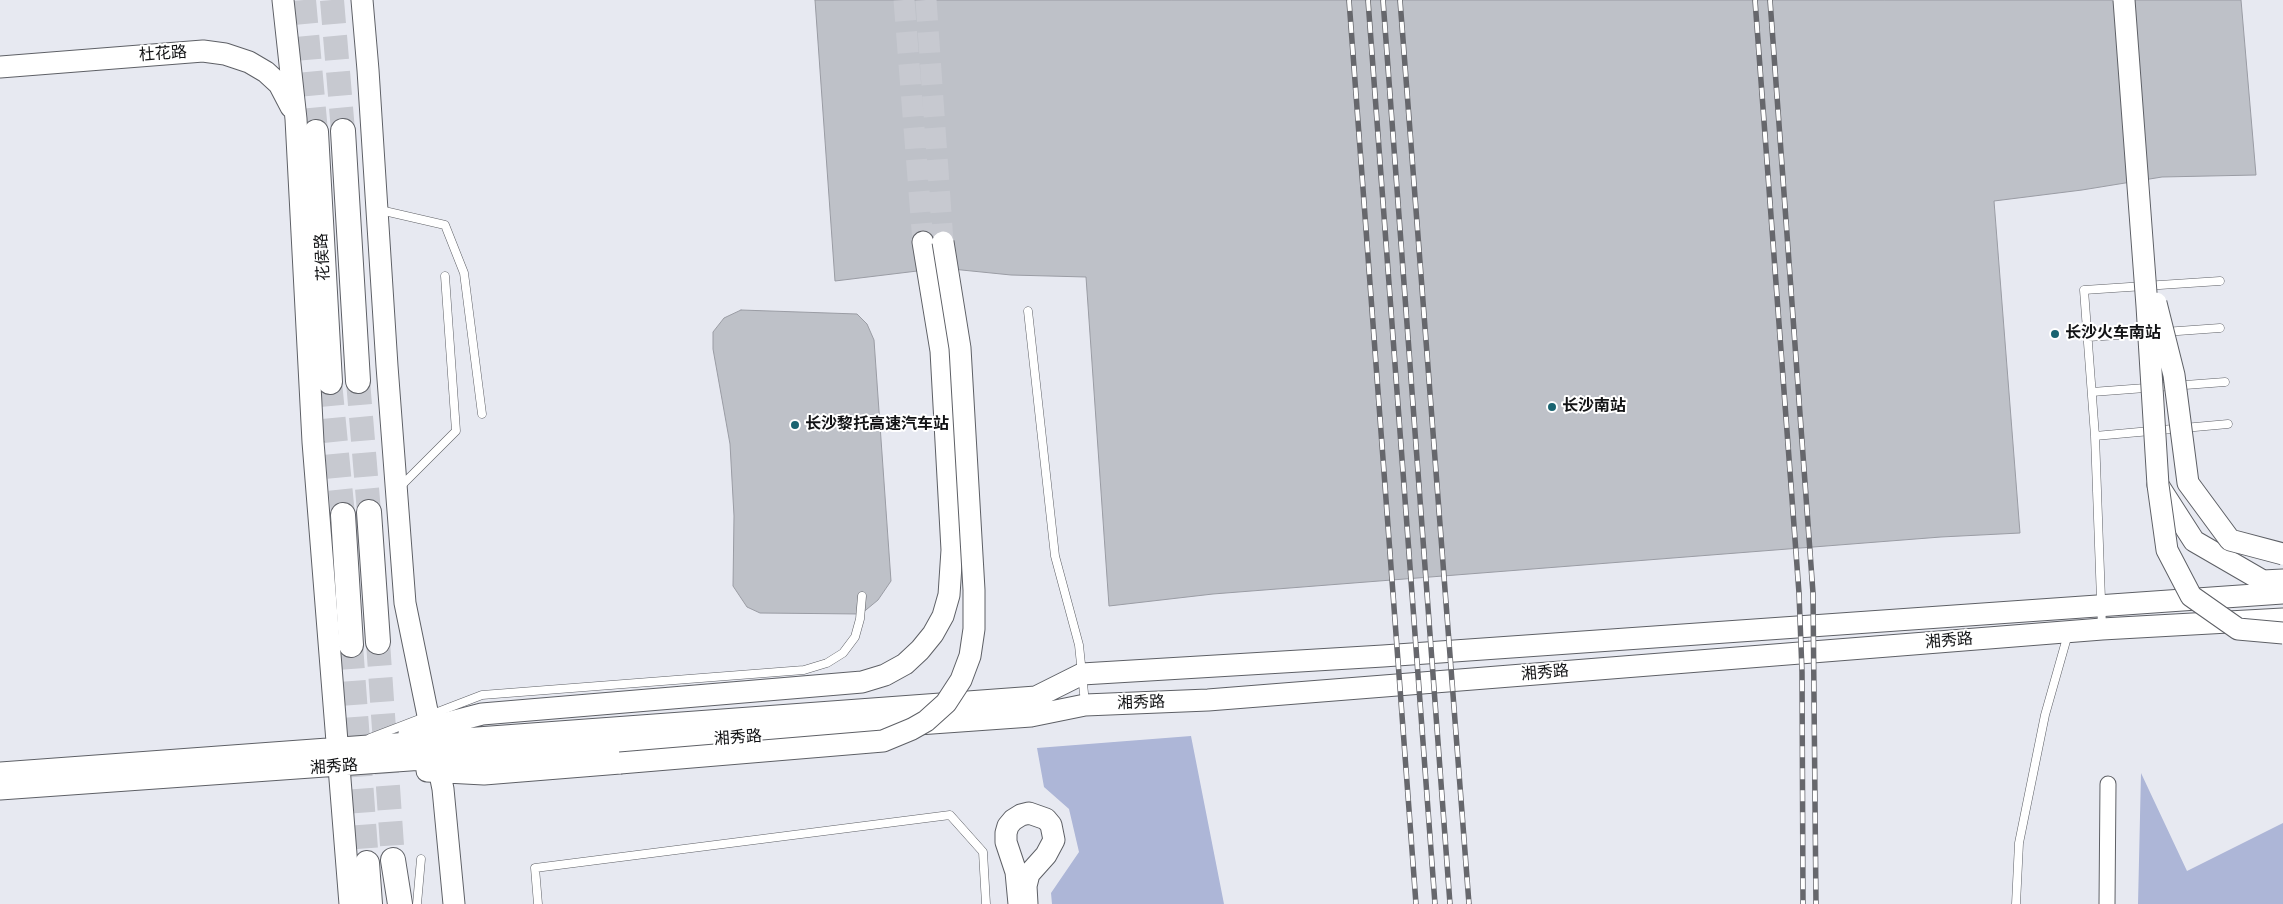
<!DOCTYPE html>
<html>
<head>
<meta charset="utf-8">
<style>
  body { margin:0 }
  canvas { display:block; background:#e7e9f1 }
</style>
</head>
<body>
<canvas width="2283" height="904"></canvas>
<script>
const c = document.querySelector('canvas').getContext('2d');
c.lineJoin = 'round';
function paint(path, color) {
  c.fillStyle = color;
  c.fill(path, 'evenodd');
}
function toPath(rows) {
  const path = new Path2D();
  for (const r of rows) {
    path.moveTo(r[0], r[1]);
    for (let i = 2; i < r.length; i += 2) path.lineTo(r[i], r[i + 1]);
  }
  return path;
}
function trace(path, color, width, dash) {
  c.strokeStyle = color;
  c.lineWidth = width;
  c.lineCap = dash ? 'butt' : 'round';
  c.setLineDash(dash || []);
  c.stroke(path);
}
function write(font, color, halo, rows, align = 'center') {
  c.font = font + ' Bitter,"Noto Sans SC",serif';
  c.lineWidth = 4;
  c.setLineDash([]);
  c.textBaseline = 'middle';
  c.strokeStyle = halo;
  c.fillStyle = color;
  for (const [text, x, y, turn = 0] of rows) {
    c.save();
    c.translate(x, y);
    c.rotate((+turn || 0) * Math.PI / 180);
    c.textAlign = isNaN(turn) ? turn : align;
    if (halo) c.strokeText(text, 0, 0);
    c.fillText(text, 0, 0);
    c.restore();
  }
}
const green = toPath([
  [1191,736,1224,904,1052,904,1051,893,1079,852,1069,809,1044,787,1037,748],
  [2141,773,2187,871,2283,823,2283,904,2138,904]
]);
const building = toPath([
  [815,0,2241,0,2256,175,2162,177,2082,190,1994,201,2020,533,1941,537,1213,594,1109,606,1086,277,1011,275,942,268,835,281,815,0],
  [741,310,857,314,867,324,874,340,891,581,878,600,861,614,760,613,747,607,733,586,734,516,730,444,713,349,713,332,724,318,741,310]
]);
const secondaryTunnel = toPath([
  [904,0,923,242],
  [926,0,943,242]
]);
const primaryTunnel = toPath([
  [304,0,316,132],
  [332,0,343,131],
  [358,381,369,512],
  [330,382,343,515],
  [378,642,393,860],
  [351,645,367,863]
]);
const lane = toPath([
  [380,210,445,225,464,273,482,414],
  [1028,311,1055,556,1079,645,1085,703],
  [2164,332,2220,328],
  [2088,337,2148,333],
  [2092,392,2225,382],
  [2095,436,2228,424],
  [399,488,456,431,445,276],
  [2102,627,2095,436,2084,290,2220,281],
  [370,738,482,695,804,670,827,663,843,653,855,637,860,619,862,596],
  [417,904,421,859],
  [538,904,535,868,950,815,983,852,986,904],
  [2016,904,2019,843,2045,715,2068,634]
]);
const street = toPath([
  [2107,904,2108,784]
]);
const secondary = toPath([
  [283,0,296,119,313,442,350,904],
  [362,0,368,70,387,366,405,603,443,789,454,904],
  [0,67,203,51,225,54,249,62,266,72,279,84,291,107],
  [2158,485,2194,541,2263,581,2283,580],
  [409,733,482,714,862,682,885,675,905,664,920,650,933,634,943,616,949,595,952,550,941,351,923,242],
  [427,771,484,774,620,763],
  [0,773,1036,697,1082,674,1383,656,2283,593],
  [0,789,1031,716,1085,705,1208,700,2102,629,2283,619],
  [1019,904,1016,872,1006,842,1006,833,1008,826,1013,820,1021,815,1029,813,1046,819,1051,825,1054,840,1046,855,1029,874,1026,886,1027,904]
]);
const primary = toPath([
  [343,131,358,381],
  [316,132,330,382],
  [369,512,378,642],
  [343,515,351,645],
  [393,860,400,904],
  [367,863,370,904]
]);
const rail = toPath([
  [1349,0,1416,904],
  [1368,0,1435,904],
  [1383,0,1450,904],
  [1400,0,1469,904],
  [1755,0,1799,593,1802,672,1803,904],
  [1770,0,1813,593,1816,904]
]);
const secondaryBridge = toPath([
  [2124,0,2147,306,2158,485,2167,550,2191,596,2238,629,2283,633],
  [2156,303,2174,375,2188,483,2230,540,2283,554],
  [620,763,883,741,912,729,926,721,946,703,961,680,970,656,974,629,974,590,960,348,943,242]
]);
const markers = [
  [2055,334,5,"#196370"],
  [1552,407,5,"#196370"],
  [795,425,5,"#196370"]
];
const streetNames = [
  ["杜花路",163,54,-4],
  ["花侯路",323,257,-93],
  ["湘秀路",1949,641,-5],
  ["湘秀路",1545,673,-5],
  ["湘秀路",1141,703,-2],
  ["湘秀路",738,738,-4],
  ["湘秀路",334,767,-4]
];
const poiNames = [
  ["长沙火车南站",2065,334],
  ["长沙南站",1562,407],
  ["长沙黎托高速汽车站",805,425]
];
paint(green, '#adb6d7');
paint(building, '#bec1c8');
trace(building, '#9a9ca4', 1);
trace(secondaryTunnel, '#c7c9d0', 21, [21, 11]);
trace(primaryTunnel, '#c7c9d0', 24, [24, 12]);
trace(lane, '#5e6066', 9);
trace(street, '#5e6066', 17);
trace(secondary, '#5e6066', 23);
trace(primary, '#5e6066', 26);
trace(lane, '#fff', 8);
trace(street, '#fff', 15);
trace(secondary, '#fff', 21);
trace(primary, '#fff', 24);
trace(rail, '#66676c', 5.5);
trace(rail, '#fff', 4, [11]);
trace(secondaryBridge, '#5e6066', 23, []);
trace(secondaryBridge, '#fff', 21);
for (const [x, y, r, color] of markers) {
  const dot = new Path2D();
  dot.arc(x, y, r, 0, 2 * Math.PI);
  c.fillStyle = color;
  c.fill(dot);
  trace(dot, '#fff', 2);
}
write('16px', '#121315', '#fff', streetNames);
write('bold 16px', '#121315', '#fff', poiNames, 'left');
</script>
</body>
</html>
